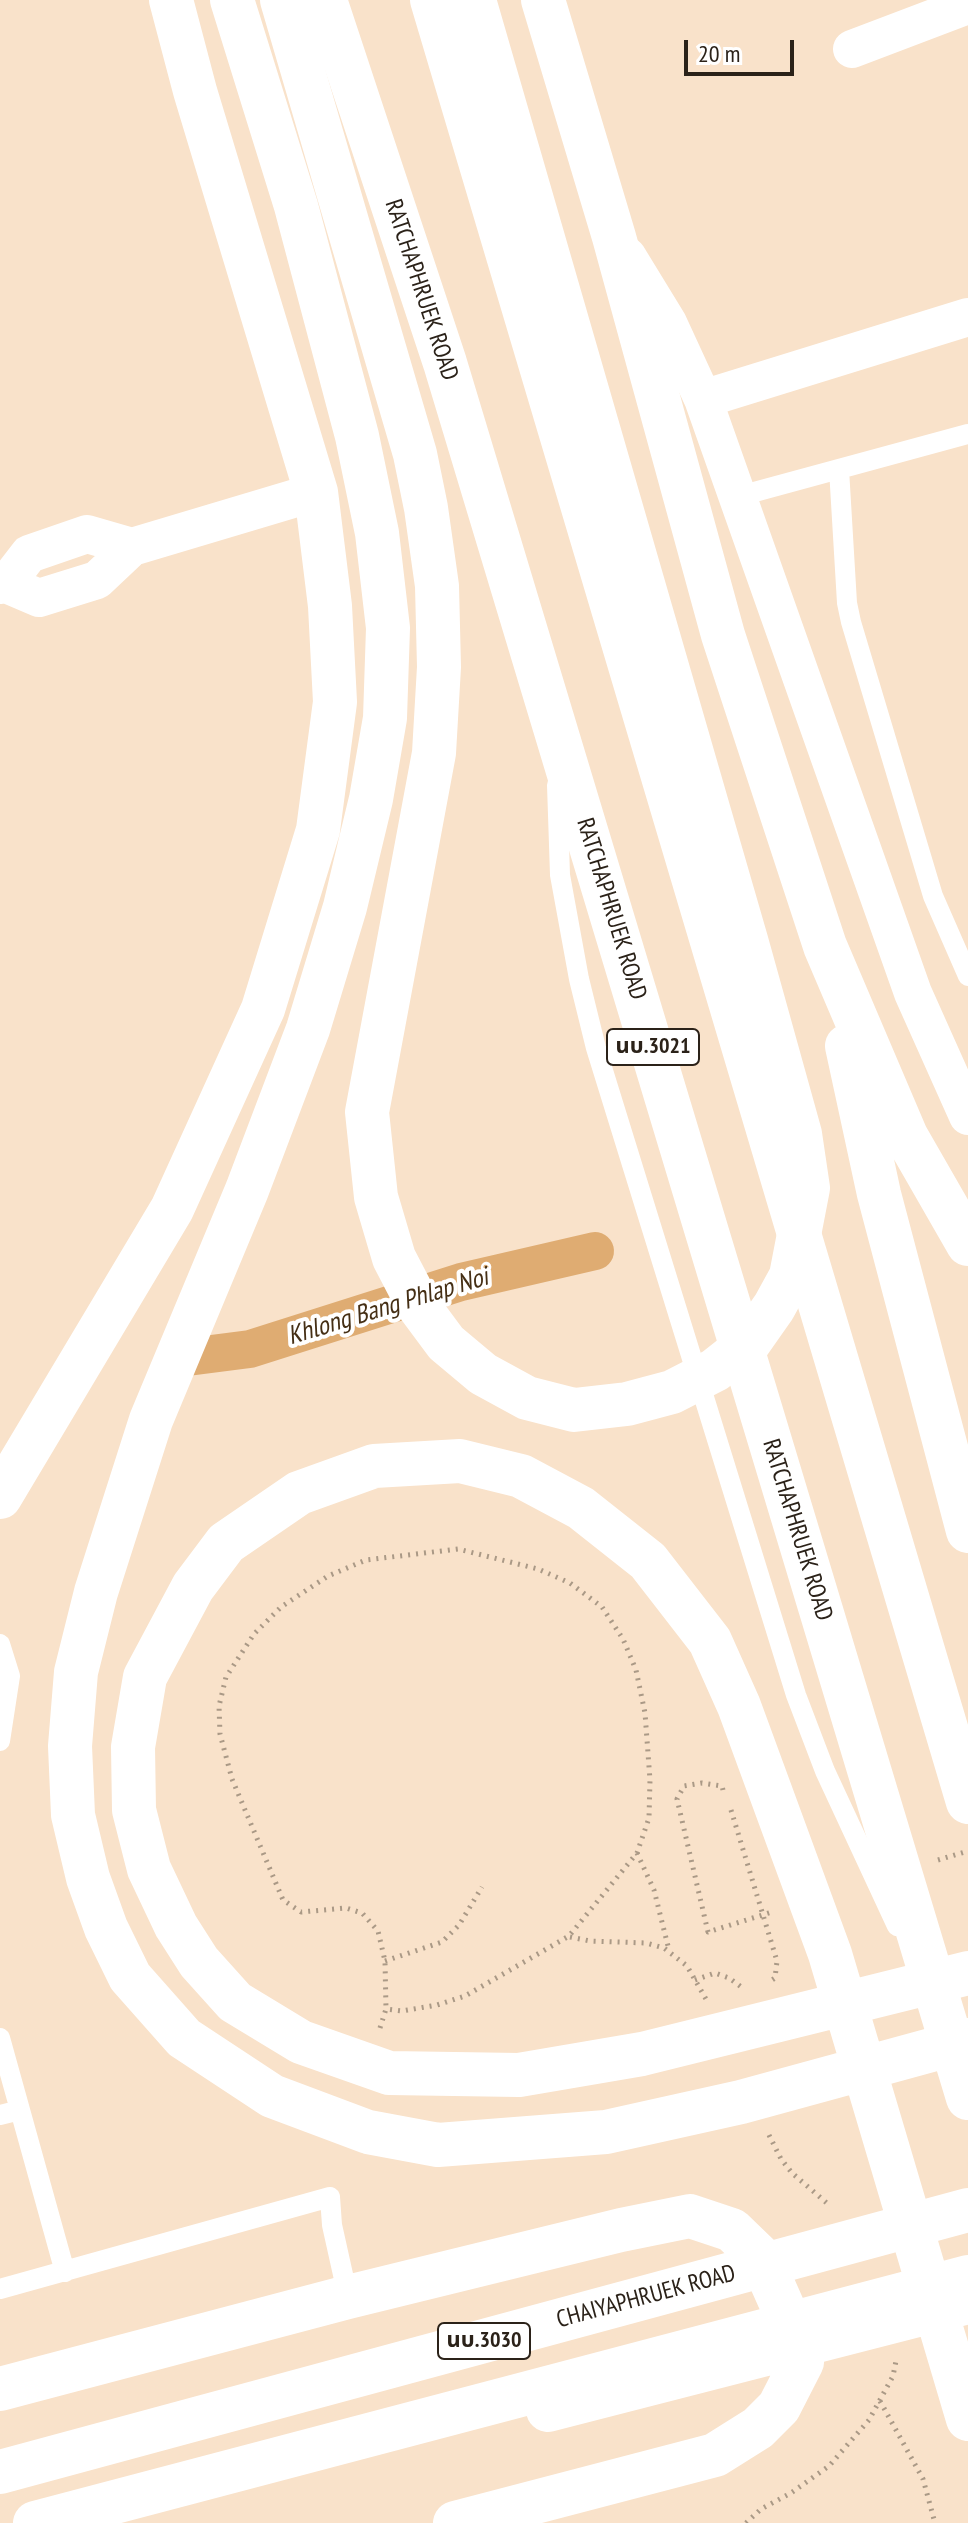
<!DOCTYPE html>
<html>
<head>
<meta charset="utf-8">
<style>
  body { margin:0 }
  #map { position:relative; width:968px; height:2523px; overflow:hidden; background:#f9e2ca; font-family:"PT Sans Narrow",sans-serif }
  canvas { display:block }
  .scale { position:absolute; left:684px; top:40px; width:110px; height:36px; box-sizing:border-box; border:4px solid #2b2219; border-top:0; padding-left:10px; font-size:24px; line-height:28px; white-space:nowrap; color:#2b2219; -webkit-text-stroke:6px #fff; paint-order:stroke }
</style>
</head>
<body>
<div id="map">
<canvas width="968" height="2523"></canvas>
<div class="scale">20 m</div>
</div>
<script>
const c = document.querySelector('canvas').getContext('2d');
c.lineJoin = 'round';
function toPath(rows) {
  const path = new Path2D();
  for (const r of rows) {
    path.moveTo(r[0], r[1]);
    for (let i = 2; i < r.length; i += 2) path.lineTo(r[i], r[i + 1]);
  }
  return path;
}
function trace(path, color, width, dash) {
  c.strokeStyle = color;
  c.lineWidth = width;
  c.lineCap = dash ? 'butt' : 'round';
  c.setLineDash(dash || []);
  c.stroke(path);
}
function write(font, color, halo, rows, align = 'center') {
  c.font = font + ' "PT Sans Narrow","Noto Sans Thai",sans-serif';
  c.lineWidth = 8;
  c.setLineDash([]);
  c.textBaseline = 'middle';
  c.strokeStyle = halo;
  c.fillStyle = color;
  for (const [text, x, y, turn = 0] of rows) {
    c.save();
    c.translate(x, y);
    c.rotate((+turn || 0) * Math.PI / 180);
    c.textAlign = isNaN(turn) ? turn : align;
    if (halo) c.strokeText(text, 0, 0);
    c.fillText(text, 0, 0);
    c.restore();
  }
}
const canal = toPath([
  [180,1358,250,1349,461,1282,595,1251]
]);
const path = toPath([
  [723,1790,722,1786,702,1783,684,1786,677,1799,708,1932,772,1912],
  [731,1810,777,1961,775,1978,772,1980],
  [637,1853,654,1890,669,1950],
  [938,1860,968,1851],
  [570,1937,590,1941,646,1943,664,1948,687,1966,706,1999],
  [385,1961,442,1942,459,1925,482,1887],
  [695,1980,715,1973,729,1978,744,1989],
  [380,2028,386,2009,402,2011,437,2005,465,1996,569,1936,637,1853,649,1818,650,1780,645,1713,636,1670,623,1639,602,1607,570,1583,538,1569,458,1549,366,1560,328,1576,281,1607,254,1634,226,1677,219,1706,220,1734,232,1779,283,1900,301,1912,346,1908,362,1913,378,1931,385,1961,386,2009],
  [769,2135,781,2159,792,2173,829,2205],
  [880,2401,923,2479,935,2523],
  [746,2523,761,2509,791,2493,829,2466,869,2420,893,2376,896,2361]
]);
const lane = toPath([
  [839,469,847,603,851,622,933,896,968,976],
  [736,497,968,434],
  [557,785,560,875,579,979,596,1048,796,1695,825,1771,897,1926],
  [0,1644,10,1676,0,1741],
  [0,2038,65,2272],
  [0,2115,20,2110],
  [0,2289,330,2197,332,2225,348,2297]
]);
const street = toPath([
  [852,49,968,5],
  [627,256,668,323,703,399,913,993,968,1116],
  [703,399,968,317],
  [6,584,29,554,87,534,132,547],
  [0,585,6,584,39,598,97,580,132,547,316,492]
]);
const secondary = toPath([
  [232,0,296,206,357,436,377,533,388,628,385,718,371,799,345,907,308,1029,247,1190,151,1420,96,1592,76,1672,70,1746,73,1815,88,1878,106,1928,130,1977,184,2038,272,2096,368,2132,438,2145,606,2132,741,2102,968,2040],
  [282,0,415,454,426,508,437,586,439,667,434,753,367,1112,376,1197,394,1258,420,1308,446,1343,483,1374,527,1398,574,1410,627,1404,672,1392,715,1370,748,1344,774,1307,791,1276,808,1188,800,1134,746,940,474,0],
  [543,0,614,237,723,635,825,946,906,1136,968,1244],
  [847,1046,879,1194,968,1531],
  [0,1497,172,1209,263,1009,318,830,335,702,330,606,316,492,195,91,171,0],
  [968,1973,763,2024,642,2054,519,2075,389,2073,301,2042,235,2002,199,1962,176,1926,149,1869,134,1810,133,1747,145,1677,193,1587,226,1543,299,1493,374,1466,460,1461,521,1476,581,1508,648,1561,710,1641,739,1706,830,1954,968,2419],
  [0,2389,348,2297,621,2230,690,2216,732,2230,761,2258,788,2319,802,2362,779,2407,758,2428,715,2455,455,2523],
  [548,2410,968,2302]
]);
const primary = toPath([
  [325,0,445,363,968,2098],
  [432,0,968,1802],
  [0,2472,968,2210],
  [35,2523,968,2277]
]);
const shields = [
  [653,1047,92],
  [484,2341,92]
];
const shieldNames = [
  ["นบ.3021",653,1047],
  ["นบ.3030",484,2341]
];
const streetNames = [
  ["RATCHAPHRUEK ROAD",421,290,72],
  ["RATCHAPHRUEK ROAD",611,909,73],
  ["RATCHAPHRUEK ROAD",797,1530,73],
  ["CHAIYAPHRUEK ROAD",646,2297,-15]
];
const waterNames = [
  ["Khlong Bang Phlap Noi",388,1307,-17]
];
trace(canal, '#dfac72', 38);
trace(path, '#aa9986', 5, [2, 6]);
trace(lane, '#fff', 20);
trace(street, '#fff', 38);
trace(secondary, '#fff', 44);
trace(primary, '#fff', 44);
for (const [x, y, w] of shields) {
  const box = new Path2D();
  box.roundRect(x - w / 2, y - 18, w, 36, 6);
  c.fillStyle = '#fff';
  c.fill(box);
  trace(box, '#2b2219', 2);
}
write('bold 22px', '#2b2219', null, shieldNames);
write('24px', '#2b2219', '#fff', streetNames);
write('italic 26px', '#452f15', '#fff', waterNames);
</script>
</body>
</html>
